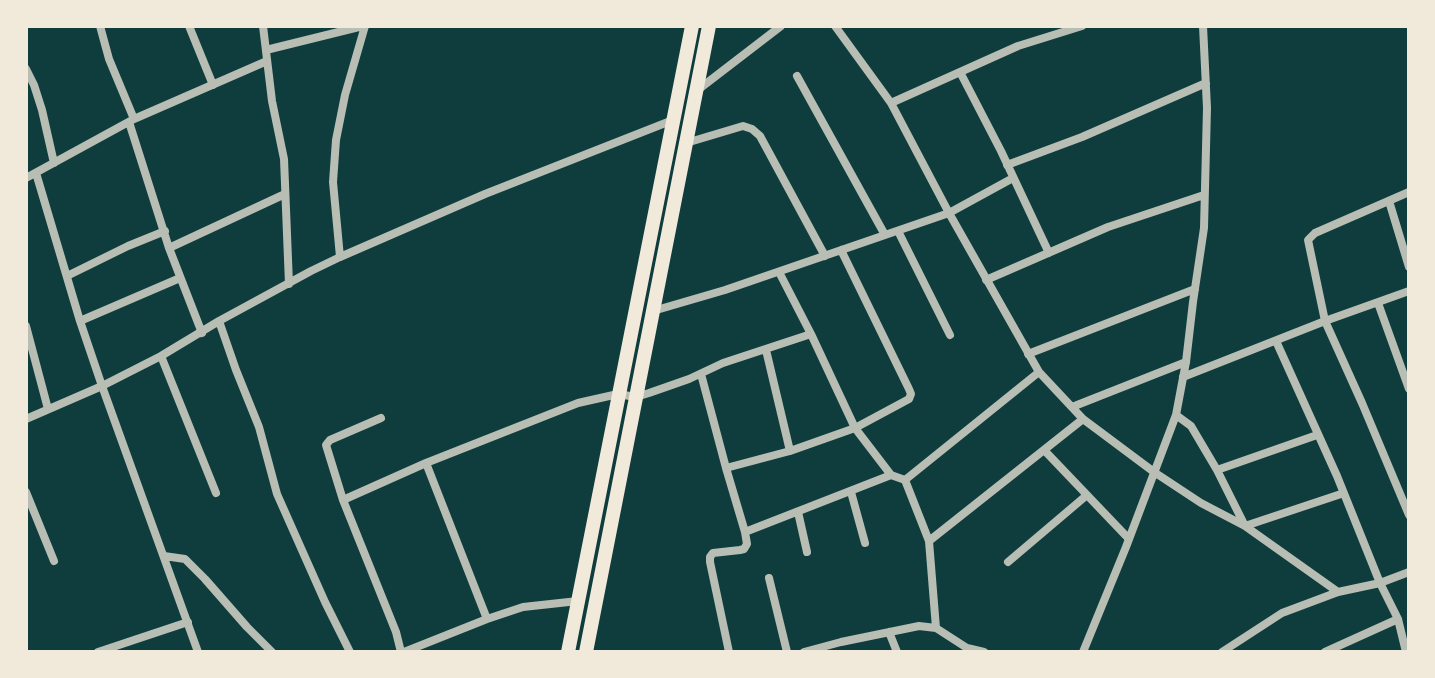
<!DOCTYPE html>
<html>
<head>
<meta charset="utf-8">
<style>
  body { margin:0 }
  #map { position:relative; width:1435px; height:678px; overflow:hidden; background:#0f3d3e; font-family:"Archivo Narrow",sans-serif }
  canvas { display:block }
  .frame { position:absolute; inset:0; border:28px solid #f1e9da; pointer-events:none }
</style>
</head>
<body>
<div id="map">
<canvas width="1435" height="678"></canvas>
<div class="frame"></div>
</div>
<script>
const ctx = document.querySelector('canvas').getContext('2d');
ctx.lineJoin = 'round';
function toPath(rows) {
  const path = new Path2D();
  for (const r of rows) {
    path.moveTo(r[0], r[1]);
    for (let i = 2; i < r.length; i += 2) path.lineTo(r[i], r[i + 1]);
  }
  return path;
}
function trace(path, color, width, dash) {
  ctx.strokeStyle = color;
  ctx.lineWidth = width;
  ctx.lineCap = dash ? 'butt' : 'round';
  ctx.setLineDash(dash || []);
  ctx.stroke(path);
}
trace(toPath([
  [100,26,109,59,134,119],
  [189,26,213,85],
  [263,26,272,101,284,159,289,284],
  [835,26,891,103,949,213,1039,372,1083,419,1154,472,1201,503,1245,526,1338,592],
  [266,50,363,26],
  [26,69,34,85,42,110,54,163],
  [960,72,1001,151,1049,253],
  [797,76,885,235],
  [699,89,781,26],
  [891,103,1018,46,1082,26],
  [129,122,169,248,202,333],
  [686,143,743,126,752,129,760,136,825,256],
  [1007,165,1082,137,1206,83],
  [36,173,80,321,102,386,198,652],
  [26,178,134,119,267,61],
  [1409,192,1315,233,1308,240,1325,321,1362,403,1409,515],
  [1389,201,1409,267],
  [898,231,950,335],
  [169,248,285,194],
  [340,257,333,182,336,140,345,95,365,26],
  [67,276,128,246,165,231],
  [986,280,1108,227,1204,195],
  [1378,303,1409,389],
  [653,311,725,290,949,213,1013,178],
  [80,321,180,278],
  [219,321,236,370,259,427,277,494,325,602,350,652],
  [26,326,48,409],
  [811,334,855,428,891,475,905,480,929,541,936,628],
  [1276,341,1337,476,1380,583,1398,619,1406,652],
  [766,350,790,451],
  [1028,354,1195,289],
  [161,356,216,493],
  [701,374,726,468,745,532,747,544,744,549,740,550,713,553,710,557,710,562,729,652],
  [1183,377,1325,321,1409,291],
  [1072,407,1186,362],
  [1176,415,1191,426,1217,470,1245,526,1344,493],
  [381,418,330,440,326,445,343,500,396,632,401,652],
  [26,419,102,386,161,356,219,321,311,271,340,257,485,194,673,120],
  [1044,450,1129,539],
  [426,463,487,619],
  [726,468,790,451,855,428,909,399,911,394,909,389,841,250],
  [1217,470,1317,435],
  [905,480,1039,372],
  [26,492,54,561],
  [851,492,865,543],
  [343,500,426,463,578,403,618,394,636,397,649,393,689,379,723,363,811,334,779,272],
  [798,512,807,552],
  [745,532,891,475],
  [929,541,1083,419],
  [164,556,185,559,205,579,247,627,272,652],
  [1008,562,1087,495],
  [769,578,787,652],
  [889,632,897,652],
  [98,652,188,622],
  [404,652,487,619,523,607,578,601],
  [804,652,841,642,919,626,936,628,967,648,984,652],
  [1083,652,1126,547,1176,415,1186,362,1193,302,1204,228,1207,108,1203,26],
  [1222,652,1282,613,1338,592,1380,583,1409,572],
  [1325,652,1398,619]
]), '#b8beb3', 8);
trace(toPath([
  [568,652,692,26],
  [586,652,709,26]
]), '#f1e9da', 14);
</script>
</body>
</html>
